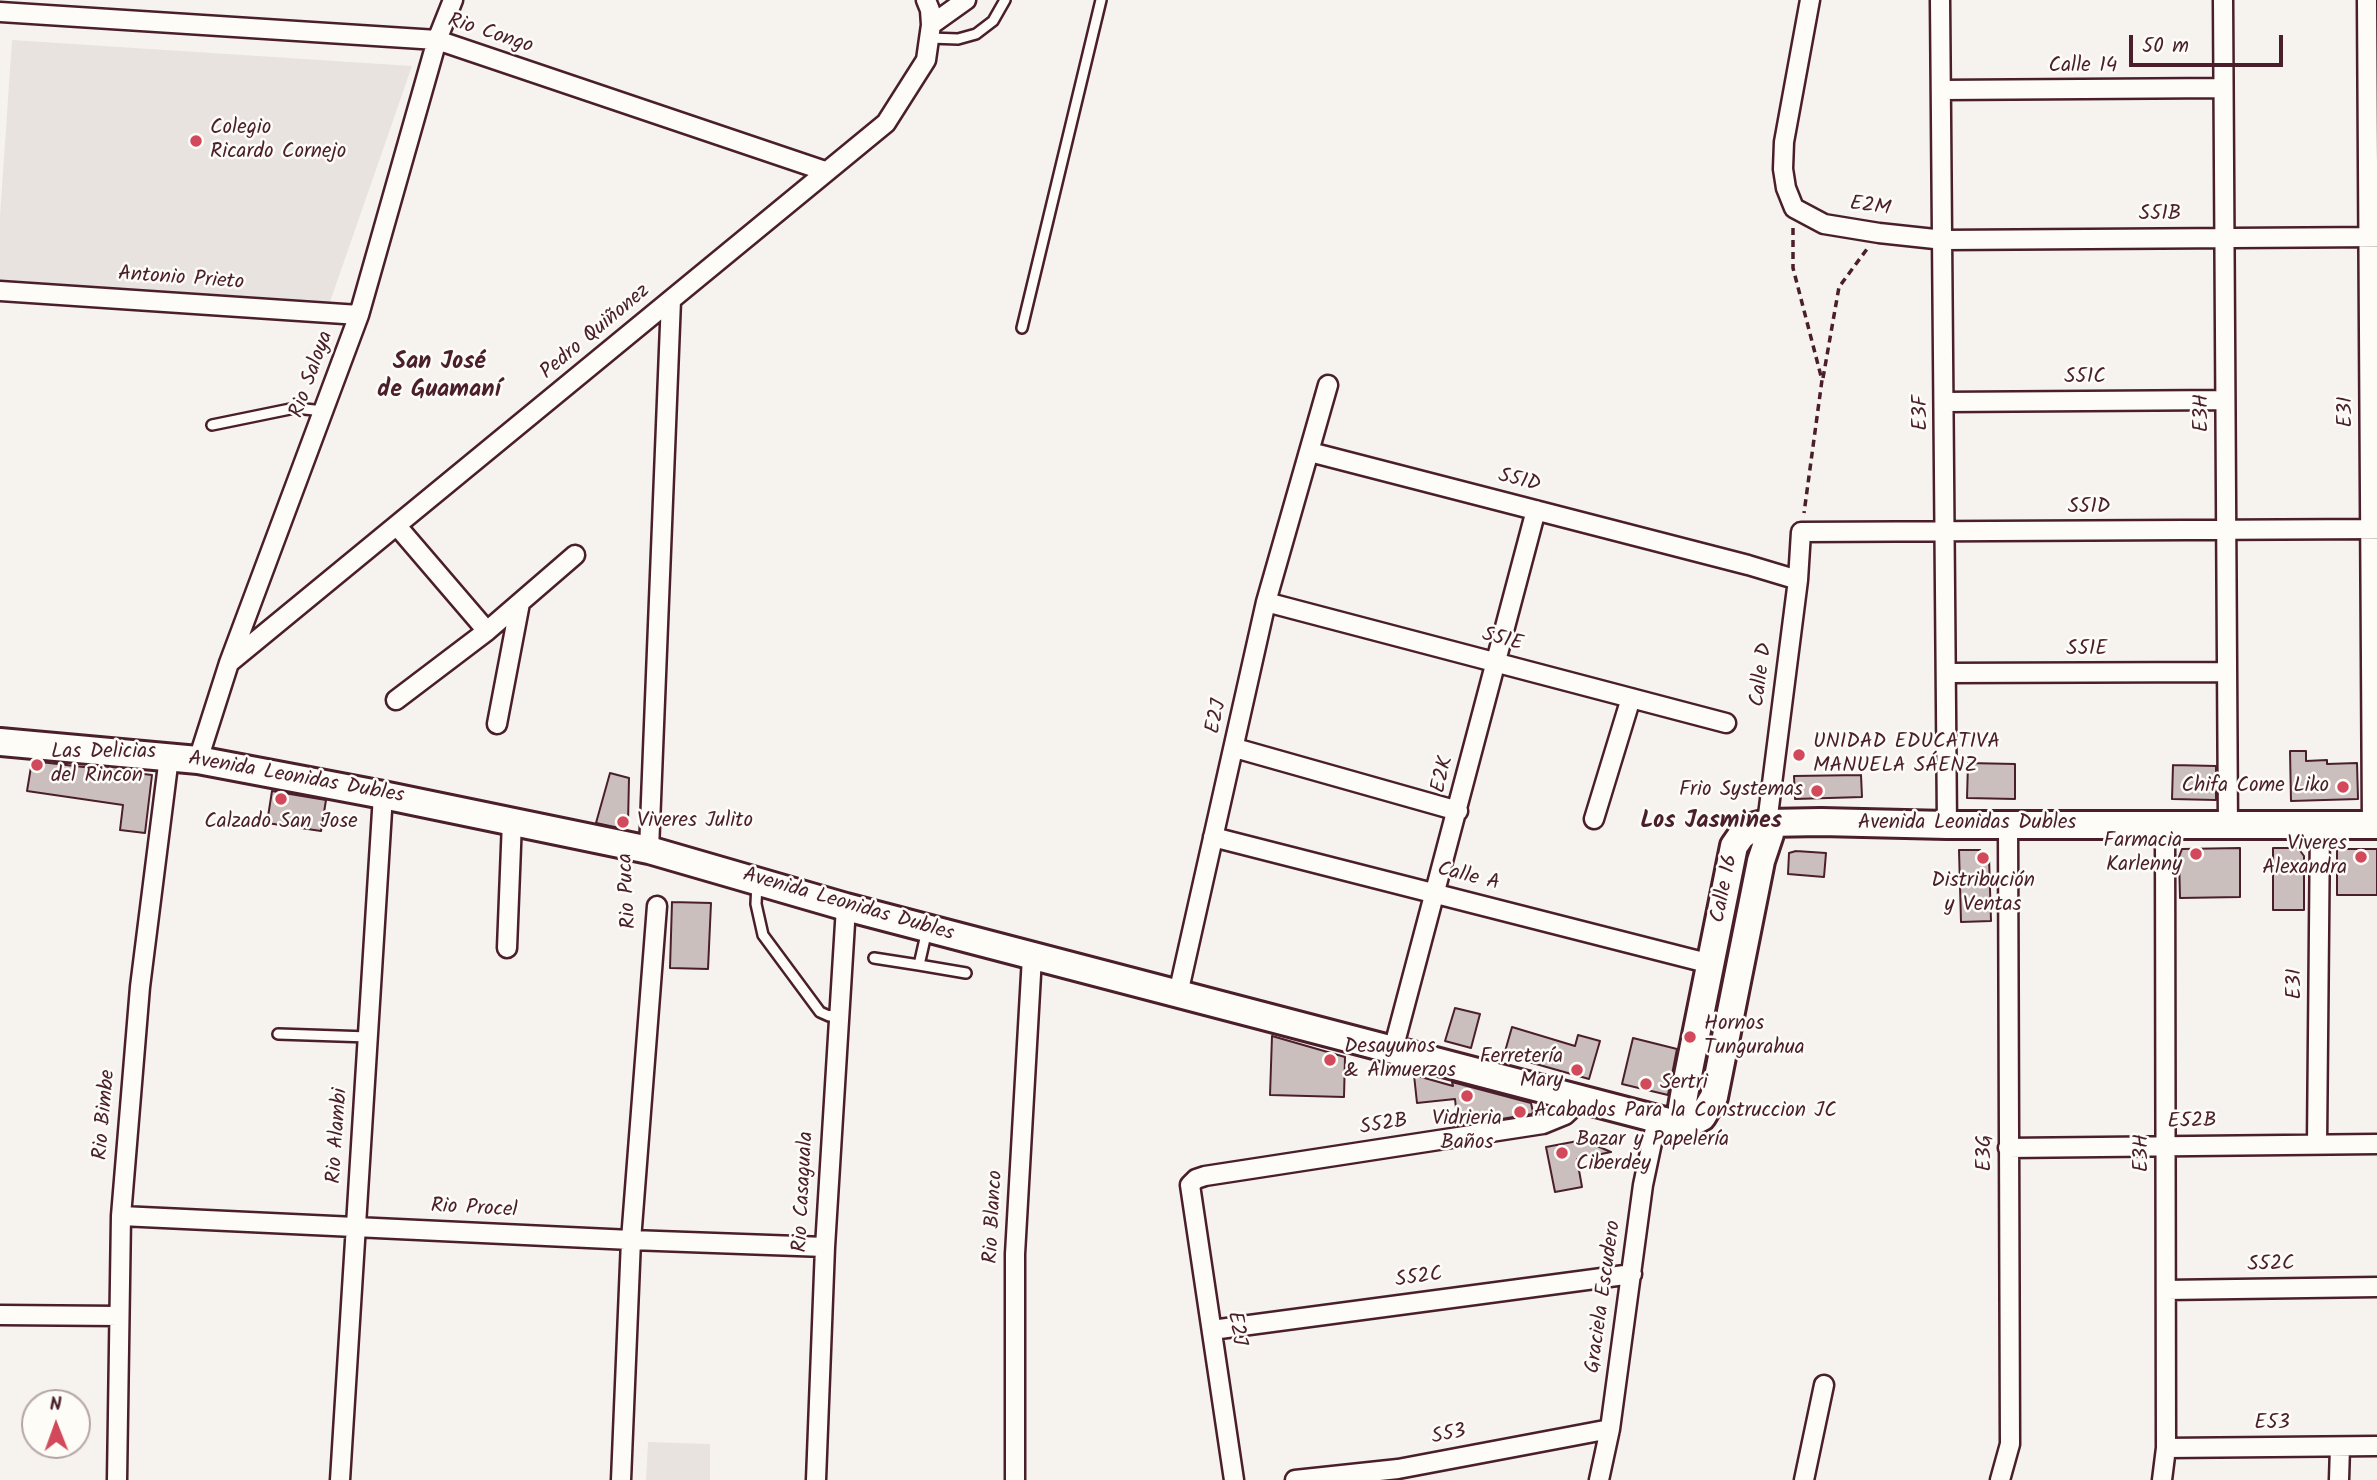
<!DOCTYPE html>
<html>
<head>
<meta charset="utf-8">
<style>
  body { margin:0 }
  #map { position:relative; width:2377px; height:1480px; overflow:hidden; background:#f6f3ef; font-family:Kalam,sans-serif }
  canvas { display:block }
  .north { position:absolute; left:21px; top:1389px; width:70px; height:70px; box-sizing:border-box; background:#fdfcf7; border:2px solid #b5a4a5; border-radius:50%; rotate:359deg; font-size:19px; font-weight:700; line-height:28px; text-align:center; color:#4a1f2b }
  .north::after { content:''; display:block; margin:auto; width:24px; height:32px; background:#d1495b; clip-path:polygon(50% 0,100% 100%,50% 72%,0 100%) }
  .scale { position:absolute; left:2129px; top:35px; width:154px; height:32px; box-sizing:border-box; border:4px solid #4a1f2b; border-top:0; padding-left:9px; font-size:21px; line-height:24px; white-space:nowrap; color:#4a1f2b; -webkit-text-stroke:5px #fdfcf7; paint-order:stroke }
</style>
</head>
<body>
<div id="map">
<canvas width="2377" height="1480"></canvas>
<div class="north">N</div>
<div class="scale">50 m</div>
</div>
<script>
const ctx = document.querySelector('canvas').getContext('2d');
ctx.lineJoin = 'round';
function paint(path, color) {
  ctx.fillStyle = color;
  ctx.fill(path, 'evenodd');
}
function toPath(rows) {
  const path = new Path2D();
  for (const r of rows) {
    path.moveTo(r[0], r[1]);
    for (let i = 2; i < r.length; i += 2) path.lineTo(r[i], r[i + 1]);
  }
  return path;
}
function trace(path, color, width, dash) {
  ctx.strokeStyle = color;
  ctx.lineWidth = width;
  ctx.lineCap = dash ? 'butt' : 'round';
  ctx.setLineDash(dash || []);
  ctx.stroke(path);
}
function write(font, color, halo, rows, align = 'center') {
  ctx.font = font + ' Kalam,sans-serif';
  ctx.lineWidth = 5;
  ctx.setLineDash([]);
  ctx.textBaseline = 'middle';
  ctx.strokeStyle = halo;
  ctx.fillStyle = color;
  for (const [text, x, y, turn = 0] of rows) {
    ctx.save();
    ctx.translate(x, y);
    ctx.rotate((+turn || 0) * Math.PI / 180);
    ctx.textAlign = isNaN(turn) ? turn : align;
    if (halo) ctx.strokeText(text, 0, 0);
    ctx.fillText(text, 0, 0);
    ctx.restore();
  }
}
paint(toPath([
  [12,40,412,66,330,302,0,280,0,216],
  [648,1442,710,1444,710,1480,646,1480]
]), '#e9e3e0');
const building = toPath([
  [2290,751,2306,751,2306,761,2327,760,2327,764,2357,763,2358,799,2291,801,2290,751],
  [32,761,152,775,145,833,120,830,123,805,27,791,32,761],
  [1968,763,2015,764,2015,799,1967,798,1968,763],
  [2173,765,2216,766,2216,800,2172,799,2173,765],
  [610,773,629,778,628,824,624,829,596,823,610,773],
  [1861,775,1862,797,1795,799,1794,776,1861,775],
  [272,791,326,800,321,831,267,823,272,791],
  [2240,848,2240,897,2180,898,2179,857,2182,849,2240,848],
  [2273,848,2298,848,2304,856,2304,910,2273,910,2273,848],
  [2337,849,2377,849,2377,895,2337,895,2337,849],
  [1959,850,1980,850,1989,857,1991,921,1961,922,1959,850],
  [1796,851,1826,853,1824,877,1788,874,1789,853,1796,851],
  [672,902,711,903,708,969,670,968,672,902],
  [1455,1008,1480,1014,1471,1048,1445,1041,1455,1008],
  [1512,1027,1575,1046,1578,1035,1600,1041,1589,1079,1504,1055,1512,1027],
  [1272,1036,1345,1057,1344,1097,1270,1095,1272,1036],
  [1633,1038,1677,1049,1668,1095,1622,1084,1633,1038],
  [1414,1075,1453,1086,1452,1082,1531,1103,1533,1112,1532,1114,1458,1126,1455,1099,1417,1103,1414,1075],
  [1583,1140,1611,1152,1577,1159,1582,1187,1555,1192,1546,1147,1583,1140]
]);
paint(building, '#cbbfbe');
trace(building, '#4a1f2b', 2);
const lane = toPath([
  [930,38,958,39,976,34,993,21,1005,0],
  [1022,328,1101,0],
  [212,425,295,408,324,411],
  [757,883,756,904,763,935,820,1012,829,1016,838,1014],
  [874,958,919,965,927,930],
  [919,965,966,973],
  [278,1034,369,1037]
]);
const street = toPath([
  [1810,0,1784,142,1783,169,1786,188,1794,208,1824,224,1879,233,1944,240,2377,237],
  [1940,0,1947,825],
  [2223,0,2228,825],
  [2367,0,2372,824],
  [0,12,437,40,825,171],
  [931,25,966,0],
  [1942,90,2223,88],
  [0,291,359,315],
  [1945,402,2225,400],
  [1310,452,1748,565,1798,580],
  [397,526,487,631,575,555],
  [1266,602,1726,723],
  [229,663,886,123,926,60,931,25,930,10,926,0],
  [1947,673,2227,672],
  [396,700,487,631],
  [497,724,520,603],
  [1235,748,1458,811],
  [198,760,229,663,359,315,437,40,453,0],
  [1594,819,1631,698],
  [1767,823,1798,580,1801,532,2377,529],
  [1213,837,1711,964],
  [649,850,671,300],
  [507,948,512,821],
  [1178,994,1266,602,1328,385],
  [1393,1050,1536,510],
  [2317,1144,2320,824],
  [2008,1148,2377,1144],
  [121,1216,631,1240,825,1247],
  [2166,1290,2377,1287],
  [0,1315,119,1316],
  [1212,1330,1632,1274],
  [2166,1448,2377,1446],
  [117,1480,121,1216,140,987,169,757],
  [340,1480,383,795],
  [621,1480,631,1240,657,906],
  [816,1480,825,1247,846,907],
  [1015,1480,1015,1254,1032,957],
  [1234,1480,1190,1185,1196,1179,1205,1176,1543,1124,1565,1115,1581,1100],
  [1295,1480,1398,1469,1610,1429],
  [1599,1480,1610,1429,1643,1185,1657,1119],
  [1804,1480,1824,1385],
  [2000,1480,2010,1444,2008,825],
  [2162,1480,2166,1448,2165,825],
  [2339,1480,2340,1447]
]);
const secondary = toPath([
  [0,742,198,760,383,795,649,850,846,907,1684,1126],
  [1684,1126,1682,1107,1685,1090,1734,846,1741,836,1755,826,1767,823,1821,822,1947,825,2377,825],
  [1684,1126,1702,1117,1714,1097,1761,861,1770,834,1767,823]
]);
trace(lane, '#4a1f2b', 14);
trace(street, '#4a1f2b', 23);
trace(secondary, '#4a1f2b', 32);
trace(toPath([
  [1793,228,1793,268,1822,380,1804,513],
  [1823,378,1839,287,1867,249]
]), '#4a1f2b', 3.5, [7, 5]);
trace(lane, '#fdfcf7', 9);
trace(street, '#fdfcf7', 18);
trace(secondary, '#fdfcf7', 26);
for (const [x, y, r, color] of [
  [196,141,7,"#d1495b"],
  [1799,755,7,"#d1495b"],
  [37,765,7,"#d1495b"],
  [2343,787,7,"#d1495b"],
  [1817,791,7,"#d1495b"],
  [281,799,7,"#d1495b"],
  [623,822,7,"#d1495b"],
  [2196,854,7,"#d1495b"],
  [2361,857,7,"#d1495b"],
  [1983,858,7,"#d1495b"],
  [1690,1037,7,"#d1495b"],
  [1330,1060,7,"#d1495b"],
  [1577,1070,7,"#d1495b"],
  [1646,1084,7,"#d1495b"],
  [1467,1096,7,"#d1495b"],
  [1520,1112,7,"#d1495b"],
  [1562,1153,7,"#d1495b"]
]) {
  const dot = new Path2D();
  dot.arc(x, y, r, 0, 2 * Math.PI);
  ctx.fillStyle = color;
  ctx.fill(dot);
  trace(dot, '#fdfcf7', 2.5);
}
write('21px', '#4a1f2b', '#fdfcf7', [
  ["Rio Congo",490,35,18],
  ["Calle 14",2083,67],
  ["E2M",1870,208,8],
  ["S51B",2160,215],
  ["Antonio Prieto",181,280,4],
  ["Pedro Quiñonez",596,333,-40],
  ["Rio Saloya",313,375,-70],
  ["S51C",2085,378],
  ["E3I",2347,412,-90],
  ["E3F",1922,413,-90],
  ["E3H",2203,413,-90],
  ["S51D",1519,482,14],
  ["S51D",2089,508],
  ["S51E",1502,641,15],
  ["S51E",2087,650],
  ["Calle D",1763,675,-83],
  ["E2J",1218,717,-78],
  ["E2K",1444,775,-76],
  ["Avenida Leonidas Dubles",296,779,10],
  ["Avenida Leonidas Dubles",1967,824],
  ["Calle A",1468,878,14],
  ["Calle 16",1726,889,-79],
  ["Rio Puca",629,891,-93],
  ["Avenida Leonidas Dubles",848,906,16],
  ["E3I",2296,984,-90],
  ["Rio Bimbe",106,1115,-85],
  ["E52B",2192,1123,-1],
  ["S52B",1384,1126,-9],
  ["Rio Alambi",339,1136,-86],
  ["E3G",1986,1153,-90],
  ["E3H",2143,1153,-90],
  ["Rio Casaguala",805,1192,-87],
  ["Rio Procel",474,1210,3],
  ["Rio Blanco",995,1217,-87],
  ["S52C",2271,1266,-1],
  ["S52C",1419,1279,-8],
  ["Graciela Escudero",1605,1297,-82],
  ["E2J",1235,1329,81],
  ["E53",2272,1424],
  ["S53",1449,1436,-11]
]);
write('21px', '#4a1f2b', '#fdfcf7', [
  ["Colegio",210,129],
  ["Ricardo Cornejo",210,153],
  ["UNIDAD EDUCATIVA",1813,743],
  ["MANUELA SÁENZ",1813,767],
  ["Las Delicias",51,753],
  ["del Rincon",51,777],
  ["Chifa Come Liko",2329,787,"right"],
  ["Frio Systemas",1803,791,"right"],
  ["Viveres Julito",637,822],
  ["Calzado San Jose",281,823,"center"],
  ["Farmacia",2182,842,"right"],
  ["Karlenny",2182,866,"right"],
  ["Viveres",2347,845,"right"],
  ["Alexandra",2347,869,"right"],
  ["Distribución",1983,882,"center"],
  ["y Ventas",1983,906,"center"],
  ["Hornos",1704,1025],
  ["Tungurahua",1704,1049],
  ["Desayunos",1344,1048],
  ["& Almuerzos",1344,1072],
  ["Ferretería",1563,1058,"right"],
  ["Mary",1563,1082,"right"],
  ["Sertri",1660,1084],
  ["Acabados Para la Construccion JC",1534,1112],
  ["Vidrieria",1467,1120,"center"],
  ["Baños",1467,1144,"center"],
  ["Bazar y Papelería",1576,1141],
  ["Ciberdey",1576,1165]
], 'left');
write('bold 24px', '#4a1f2b', '#fdfcf7', [
  ["San José",439,364],
  ["de Guamaní",439,392],
  ["Los Jasmines",1711,823]
]);
</script>
</body>
</html>
